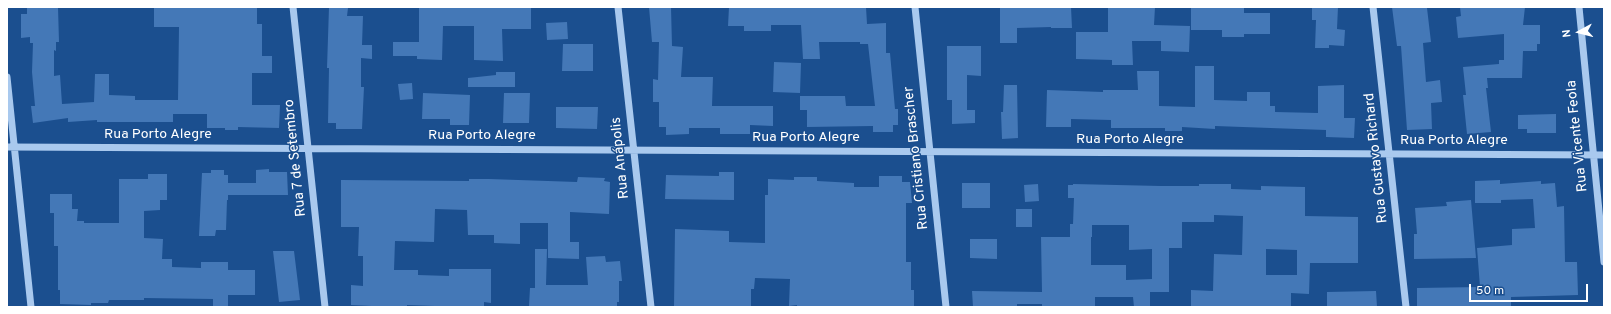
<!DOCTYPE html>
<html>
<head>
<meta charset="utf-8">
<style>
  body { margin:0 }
  #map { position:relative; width:1611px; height:314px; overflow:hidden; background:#1b4f8f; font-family:Overpass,sans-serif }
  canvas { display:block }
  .frame { position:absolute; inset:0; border:8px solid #fff; pointer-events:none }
  .north { position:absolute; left:1559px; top:12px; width:40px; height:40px; -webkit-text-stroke:3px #1b4f8f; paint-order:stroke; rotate:263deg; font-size:11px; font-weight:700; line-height:16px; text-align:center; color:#fff }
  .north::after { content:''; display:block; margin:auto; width:14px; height:18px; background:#fff; clip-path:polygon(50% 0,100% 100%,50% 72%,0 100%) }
  .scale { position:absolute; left:1469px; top:284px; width:119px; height:18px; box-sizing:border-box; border:2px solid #fff; border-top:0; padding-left:5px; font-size:12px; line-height:14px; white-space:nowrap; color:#fff; -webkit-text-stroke:3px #1b4f8f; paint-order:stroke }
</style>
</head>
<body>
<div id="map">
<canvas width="1611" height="314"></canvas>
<div class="frame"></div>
<div class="north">N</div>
<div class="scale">50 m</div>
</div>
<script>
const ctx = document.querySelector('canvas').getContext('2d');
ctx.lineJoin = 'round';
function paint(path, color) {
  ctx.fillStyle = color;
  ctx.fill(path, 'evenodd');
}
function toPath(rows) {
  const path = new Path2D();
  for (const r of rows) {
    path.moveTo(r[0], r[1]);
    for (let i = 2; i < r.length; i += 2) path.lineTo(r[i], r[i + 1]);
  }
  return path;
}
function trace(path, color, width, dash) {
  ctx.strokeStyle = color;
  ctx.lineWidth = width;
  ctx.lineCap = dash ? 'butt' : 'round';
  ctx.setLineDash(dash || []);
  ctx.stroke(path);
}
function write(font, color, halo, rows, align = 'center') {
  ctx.font = font + ' Overpass,sans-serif';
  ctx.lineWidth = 3;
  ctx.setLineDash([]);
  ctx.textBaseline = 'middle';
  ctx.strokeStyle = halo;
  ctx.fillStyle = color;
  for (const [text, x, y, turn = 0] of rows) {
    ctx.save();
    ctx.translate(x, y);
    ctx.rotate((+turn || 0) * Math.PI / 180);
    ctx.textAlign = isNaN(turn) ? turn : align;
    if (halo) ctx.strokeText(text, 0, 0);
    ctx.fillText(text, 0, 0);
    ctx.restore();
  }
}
paint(toPath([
  [27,7,58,7,59,42,56,42,56,51,54,50,54,76,60,75,62,104,94,102,95,74,109,74,109,95,135,96,135,100,178,100,179,27,154,27,154,7,257,7,257,24,262,24,262,56,272,56,272,73,252,73,252,105,280,105,279,128,238,127,238,130,225,130,225,128,207,128,207,114,173,114,173,122,97,122,97,120,68,122,68,118,33,123,31,106,35,106,32,72,33,43,30,43,30,37,21,38,21,14,27,14],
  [329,7,348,8,347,16,363,16,362,45,372,45,372,59,361,58,361,87,364,87,362,129,336,129,336,123,328,123,329,68,327,68],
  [419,7,531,7,531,29,502,29,503,61,474,60,474,26,443,26,442,60,417,59,417,56,393,56,393,42,419,42],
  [649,7,671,7,672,46,683,47,681,77,713,77,712,106,773,106,773,126,750,125,750,134,720,134,720,128,689,128,689,134,666,135,666,127,659,127,659,102,653,102,653,79,658,80,659,42,652,42],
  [729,7,866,7,867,24,886,23,886,53,890,53,895,109,898,109,898,125,893,125,893,132,873,132,873,126,807,127,807,110,800,110,800,96,845,96,846,106,875,106,868,44,860,44,860,42,819,42,820,59,803,59,801,25,771,25,771,31,744,31,744,26,728,26],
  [1000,7,1071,7,1072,28,1051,28,1051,27,1017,28,1017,43,1000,43],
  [1108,7,1155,7,1154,25,1190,26,1189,52,1161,51,1161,41,1132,41,1133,65,1112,65,1112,60,1076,59,1076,32,1108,32],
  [1191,7,1244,7,1244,13,1270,13,1270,34,1244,34,1244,37,1222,37,1222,30,1191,30],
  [1312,7,1338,7,1337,29,1345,30,1344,46,1329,45,1329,48,1315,48,1316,20,1312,20],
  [1392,7,1427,8,1431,42,1423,43,1426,82,1440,80,1442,102,1431,103,1432,129,1407,130,1401,46,1397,46],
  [1460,7,1525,7,1523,25,1540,25,1540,44,1537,44,1537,51,1523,51,1522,78,1487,78,1488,88,1486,88,1491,132,1467,134,1463,95,1466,95,1463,67,1499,64,1499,60,1504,60,1504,34,1458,38,1456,17,1461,16],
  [567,22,568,39,547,40,546,23],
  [563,44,593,44,593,71,562,71],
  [947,46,981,46,981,76,967,75,967,110,975,110,975,123,952,124,952,100,947,100],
  [774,62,801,63,800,93,773,92],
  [1195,66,1214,66,1214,100,1247,101,1247,92,1270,92,1270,106,1275,106,1275,112,1318,113,1318,86,1344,85,1344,118,1355,118,1354,138,1326,137,1326,130,1215,126,1215,129,1182,127,1182,131,1165,131,1165,128,1111,128,1111,120,1071,119,1071,127,1046,127,1047,90,1103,92,1103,90,1138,90,1137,71,1159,71,1159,106,1195,107],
  [496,72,515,72,515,87,468,87,468,78,496,75],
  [412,83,413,99,400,100,398,84],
  [1004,85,1017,85,1018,138,1002,139,1001,112,1003,112],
  [423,93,470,95,469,125,450,125,450,119,422,119],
  [504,93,530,93,529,123,503,123],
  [556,107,598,107,597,129,556,128],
  [1556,114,1556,133,1527,133,1527,129,1518,129,1518,115],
  [269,169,269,172,287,172,288,195,228,195,228,200,227,200,226,230,216,230,215,236,199,236,202,173,211,173,211,170,224,170,224,175,228,175,228,183,256,183,256,170],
  [719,172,734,172,734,200,665,199,666,175,719,176],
  [148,174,167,174,167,200,160,200,160,210,144,211,144,238,163,239,162,259,172,259,172,267,201,268,201,262,228,262,228,270,255,270,255,295,228,295,228,307,213,307,213,299,144,298,144,300,109,300,108,303,91,303,91,305,60,304,60,290,58,290,58,246,54,246,54,213,50,213,50,194,72,194,72,209,78,209,77,221,84,221,84,223,119,223,119,179,148,179],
  [879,176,902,176,902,182,910,182,912,203,906,203,906,262,911,262,911,290,914,290,914,307,797,307,797,305,789,306,790,279,755,278,754,289,751,289,751,306,674,307,675,229,729,231,729,242,765,243,765,195,768,195,768,179,794,180,794,177,817,177,817,181,854,183,854,187,879,187],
  [578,177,605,178,604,181,610,182,609,214,570,212,570,242,579,242,579,259,548,258,548,223,520,223,520,244,494,243,494,235,468,235,467,210,435,209,434,242,395,241,394,270,418,270,418,275,449,276,449,269,491,269,491,303,484,302,484,306,462,306,462,307,407,305,407,307,392,307,351,305,351,285,363,286,363,256,358,256,359,227,341,227,341,180,469,181,469,179,489,179,577,182],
  [1500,180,1500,184,1541,181,1541,184,1555,183,1557,207,1564,206,1565,262,1577,262,1578,295,1511,297,1511,307,1417,307,1417,288,1480,287,1477,248,1512,245,1512,229,1535,228,1533,199,1501,200,1501,203,1475,203,1475,181],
  [962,183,990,183,990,208,962,208],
  [1038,184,1039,201,1025,202,1024,185],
  [1073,184,1161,186,1199,186,1199,184,1231,184,1231,189,1261,190,1261,186,1305,187,1305,216,1358,217,1358,263,1310,263,1309,294,1291,293,1291,307,1191,307,1191,290,1213,291,1214,254,1242,255,1243,216,1214,215,1214,222,1182,222,1182,248,1169,248,1169,292,1150,292,1150,307,1134,307,1133,297,1095,297,1095,307,1042,307,1042,304,1017,304,1017,307,973,307,972,291,1042,292,1041,237,1070,237,1070,224,1073,224,1074,198,1068,198,1068,185,1073,185],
  [1092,225,1129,225,1129,250,1152,249,1152,279,1126,280,1126,265,1091,265,1091,237,1092,237],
  [1266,249,1297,250,1297,275,1266,275],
  [1471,200,1476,258,1414,259,1414,234,1417,234,1415,208,1447,206,1446,202],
  [1016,209,1032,209,1032,227,1016,227],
  [970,239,997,239,997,259,970,258],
  [535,249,547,249,546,285,588,285,586,257,605,256,606,262,620,261,622,281,619,281,619,302,617,302,617,307,529,306,530,288,535,288],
  [273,251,294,251,300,300,279,302],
  [1376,291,1377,307,1327,307,1327,292]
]), '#4478b7');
trace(toPath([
  [293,7,325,307],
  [618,7,651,307],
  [915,7,946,307],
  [1373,7,1406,307],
  [1579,7,1604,262],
  [7,77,31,307],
  [7,147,1604,155]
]), '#a9c9ee', 7);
write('14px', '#fff', '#1b4f8f', [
  ["Rua Porto Alegre",158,135],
  ["Rua Porto Alegre",482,136],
  ["Rua Vicente Feola",1578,136,-96],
  ["Rua Porto Alegre",806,138],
  ["Rua Porto Alegre",1130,140],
  ["Rua Porto Alegre",1454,141],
  ["Rua 7 de Setembro",296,158,-96],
  ["Rua Anápolis",621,158,-96],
  ["Rua Cristiano Brascher",917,158,-96],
  ["Rua Gustavo Richard",1377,158,-96]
]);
</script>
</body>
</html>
